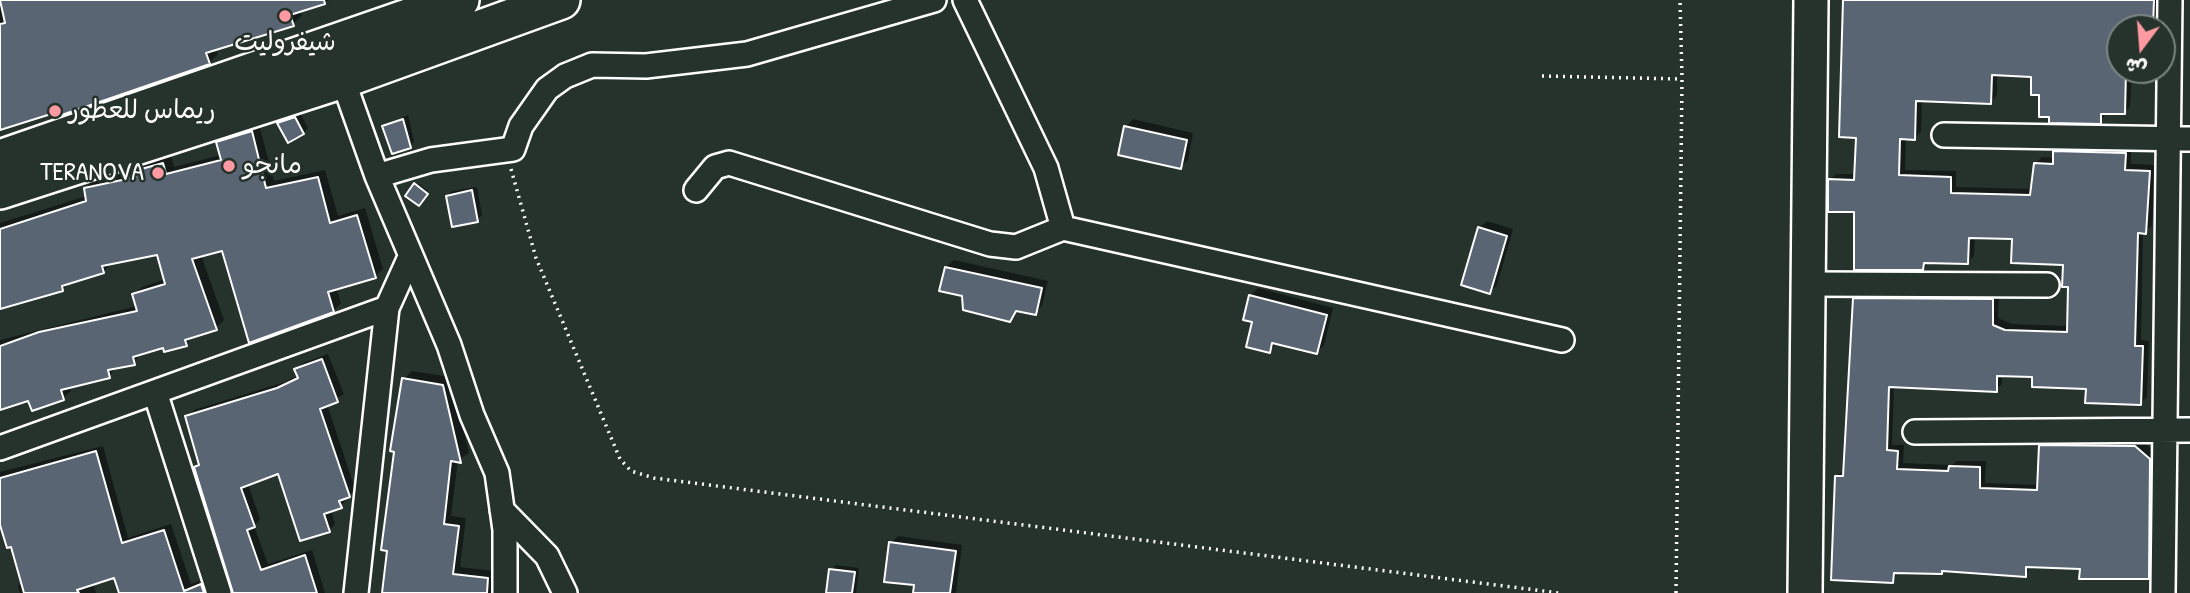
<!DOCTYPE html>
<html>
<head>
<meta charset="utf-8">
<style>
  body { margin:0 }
  #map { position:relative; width:2190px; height:593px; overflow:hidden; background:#26332d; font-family:"Patrick Hand","Playpen Sans Arabic",sans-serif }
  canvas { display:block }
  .north { position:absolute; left:2106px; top:14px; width:70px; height:70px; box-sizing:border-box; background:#26332d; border:2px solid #7d8581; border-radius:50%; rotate:196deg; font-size:19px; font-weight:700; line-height:28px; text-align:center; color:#fff }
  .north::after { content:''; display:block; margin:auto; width:24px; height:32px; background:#ff9aa2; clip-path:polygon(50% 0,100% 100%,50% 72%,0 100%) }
</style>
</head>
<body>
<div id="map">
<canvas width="2190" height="593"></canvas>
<div class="north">ش</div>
</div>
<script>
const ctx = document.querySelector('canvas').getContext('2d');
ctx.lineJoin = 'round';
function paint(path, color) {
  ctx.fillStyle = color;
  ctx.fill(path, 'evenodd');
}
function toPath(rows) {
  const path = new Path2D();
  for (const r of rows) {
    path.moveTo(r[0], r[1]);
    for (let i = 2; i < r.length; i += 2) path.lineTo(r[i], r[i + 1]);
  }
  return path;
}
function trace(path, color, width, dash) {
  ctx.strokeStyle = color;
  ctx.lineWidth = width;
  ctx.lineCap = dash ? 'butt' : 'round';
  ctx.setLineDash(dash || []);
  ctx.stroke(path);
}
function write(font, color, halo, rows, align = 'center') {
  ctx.font = font + ' "Patrick Hand","Playpen Sans Arabic",sans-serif';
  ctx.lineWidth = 5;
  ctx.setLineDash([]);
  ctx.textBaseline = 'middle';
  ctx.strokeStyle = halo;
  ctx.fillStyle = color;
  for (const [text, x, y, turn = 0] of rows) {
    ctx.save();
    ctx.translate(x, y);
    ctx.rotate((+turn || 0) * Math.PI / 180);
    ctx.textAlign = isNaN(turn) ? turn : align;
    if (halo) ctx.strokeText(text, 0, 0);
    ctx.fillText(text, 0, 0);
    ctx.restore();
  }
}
paint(toPath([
  [0,0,330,0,300,10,302,15,293,24,216,48,218,54,209,63,0,128],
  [1845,0,2160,0,2159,28,2120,28,2120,70,2132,70,2130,106,2124,113,2107,112,2100,122,2041,94,2033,75,1997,74,1997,95,1990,102,1922,100,1921,132,1914,138,1906,138,1905,170,1956,171,1956,187,2033,189,2035,164,2042,157,2054,158,2055,151,2061,145,2131,147,2131,164,2156,165,2152,226,2143,232,2141,340,2149,341,2147,397,2140,403,2034,376,2002,375,2002,384,1996,390,1894,386,1892,445,1904,445,1903,463,1952,465,1957,461,1986,461,1985,483,2039,485,2041,446,2047,440,2142,441,2155,452,2155,571,2148,577,2082,568,2032,565,2025,575,1945,569,1941,573,1899,571,1893,581,1836,476,1845,470,1855,299,1862,293,1999,293,1998,318,2012,324,2069,326,2070,286,2065,263,2014,238,1975,237,1974,256,1968,262,1929,262,1923,269,1855,211,1830,180,1836,174,1856,174,1857,136],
  [300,113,308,128,303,133,279,123],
  [408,115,414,141,410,146,384,126],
  [1133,119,1193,133,1188,160,1180,167,1126,127],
  [259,125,274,181,325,170,338,216,365,208,383,269,375,276,336,287,341,303,333,311,223,249,201,255,224,320,216,328,194,335,186,344,164,346,141,353,134,363,116,367,109,377,70,386,71,391,63,398,30,399,0,408,0,340,137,306,134,295,142,287,166,279,158,253,111,264,103,272,70,282,63,290,0,307,0,223,87,196,86,188,93,180,135,172,144,163,171,156,174,167,221,155,218,143,226,135],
  [417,183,428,191,418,204,407,195],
  [477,187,482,215,477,220,447,196,452,191],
  [1487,221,1513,229,1497,285,1490,292,1479,228],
  [954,260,1048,281,1042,306,1035,313,1019,310,1010,320,963,295,946,267],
  [1258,288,1333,308,1324,345,1316,353,1277,342,1269,352,1254,321,1245,318,1251,295],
  [328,354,344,394,327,404,355,489,341,506,331,510,335,524,329,530,279,472,248,484,260,519,254,526,268,564,312,550,325,593,236,593,196,468,200,463,187,417,194,410,285,382,299,375,296,370,303,363],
  [412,371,450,377,469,453,458,460,451,516,466,518,460,567,495,571,493,593,383,593,404,379],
  [103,446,128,538,171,524,191,584,199,581,203,593,121,593,115,575,93,583,96,593,20,593,18,586,22,582,12,544,0,519,0,472],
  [898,536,962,545,956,593,915,593,916,584,891,543],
  [836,565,859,568,856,593,828,593,831,570]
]), '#0007');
const building = toPath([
  [0,0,324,0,325,4,290,15,294,26,206,53,210,64,53,118,51,114,0,130,0,24,5,23,0,0],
  [1843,0,2154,0,2153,28,2120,28,2120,70,2126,70,2125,114,2101,114,2101,124,2049,123,2049,117,2039,117,2039,95,2031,95,2031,77,1992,75,1991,104,1916,101,1915,140,1900,139,1899,175,1951,177,1951,193,2030,195,2034,163,2053,164,2053,151,2126,153,2125,170,2150,171,2146,234,2138,233,2135,346,2143,346,2141,405,2085,403,2086,389,2032,387,2032,377,1997,376,1997,392,1889,387,1887,450,1898,451,1897,469,1948,471,1949,466,1980,467,1980,488,2037,490,2039,445,2135,446,2150,459,2149,579,2079,579,2080,569,2026,567,2026,577,1942,571,1942,574,1894,573,1893,583,1831,580,1835,476,1843,476,1853,298,1993,299,1993,325,2005,330,2067,332,2068,287,2062,287,2063,265,2011,263,2012,239,1969,238,1968,264,1924,263,1923,270,1854,270,1854,212,1828,212,1828,179,1854,180,1856,138,1839,137,1843,0],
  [295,117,304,134,288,143,277,123,295,117],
  [403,119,411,148,392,154,382,126,403,119],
  [1124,126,1187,140,1181,169,1118,155,1124,126],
  [252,131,266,188,318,177,330,223,357,215,376,278,328,292,334,312,249,343,222,251,192,259,217,330,185,340,187,346,164,352,163,348,133,357,135,365,108,370,110,378,61,390,64,400,32,411,28,401,0,410,0,346,39,332,137,311,132,294,165,284,157,255,102,266,104,273,62,286,63,291,0,309,0,229,86,201,84,188,136,177,134,171,163,163,166,174,221,160,216,142,252,131],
  [414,183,428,194,419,206,405,196,414,183],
  [472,190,478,222,452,227,446,196,472,190],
  [1478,227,1507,236,1490,294,1461,285,1478,227],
  [945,267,1042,288,1036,315,1016,311,1010,322,963,310,962,296,939,291,945,267],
  [1249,295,1327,315,1317,354,1272,343,1270,353,1246,347,1252,322,1243,320,1249,295],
  [322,359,338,402,320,409,350,497,339,501,342,508,324,514,330,532,300,541,278,474,241,488,255,527,247,530,261,570,305,555,317,593,233,593,194,467,199,465,185,416,277,388,298,378,294,369,322,359],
  [402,378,443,385,461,463,451,461,444,524,459,526,453,574,488,578,487,593,382,593,387,551,381,550,394,452,390,451,402,378],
  [96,451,122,543,164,530,184,591,201,584,204,593,119,593,114,578,77,590,79,593,24,593,11,547,7,548,0,525,0,478,96,451],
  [889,542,956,551,950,593,913,593,914,585,884,582,889,542],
  [829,569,855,572,852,593,826,593,829,569]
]);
paint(building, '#5a6573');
trace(building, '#fff', 2);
const street = toPath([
  [339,69,377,176,449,345,472,415,497,473,505,530,505,593],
  [1944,135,2190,139],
  [377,176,431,160,513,149,521,126,547,89,565,76,592,65,646,66,747,54,934,0],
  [696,190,715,167,729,163,990,244,1016,247,1063,228,1046,168,965,0],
  [1063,228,1562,340],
  [1808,284,2047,285],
  [155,392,219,593],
  [1915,432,2190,430],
  [0,448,387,308,410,257],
  [502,510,547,556,565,593],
  [356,593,387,308],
  [2163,593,2170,0]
]);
const secondary = toPath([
  [1805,593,1811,0]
]);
const primary = toPath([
  [0,159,460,0],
  [0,190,343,79,561,0]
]);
trace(street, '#fff', 28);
trace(secondary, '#fff', 38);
trace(primary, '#fff', 42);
trace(toPath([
  [1542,76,1682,79],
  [511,169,536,258,620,459,631,471,654,478,1559,593],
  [1676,593,1682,79,1680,0]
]), '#fff', 3.5, [2, 5]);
trace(street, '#26332d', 23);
trace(secondary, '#26332d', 33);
trace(primary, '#26332d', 37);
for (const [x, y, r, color] of [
  [285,16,7,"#ff9aa2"],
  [55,111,7,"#ff9aa2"],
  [229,166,7,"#ff9aa2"],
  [158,173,7,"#ff9aa2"]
]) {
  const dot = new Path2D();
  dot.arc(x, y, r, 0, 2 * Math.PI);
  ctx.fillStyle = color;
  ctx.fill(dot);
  trace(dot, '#26332d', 2.5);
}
write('26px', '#fff', '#26332d', [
  ["شيفروليت",285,43,"center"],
  ["ريماس للعطور",69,111],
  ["مانجو",243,166],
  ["TERANOVA",144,173,"right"]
], 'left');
</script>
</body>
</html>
